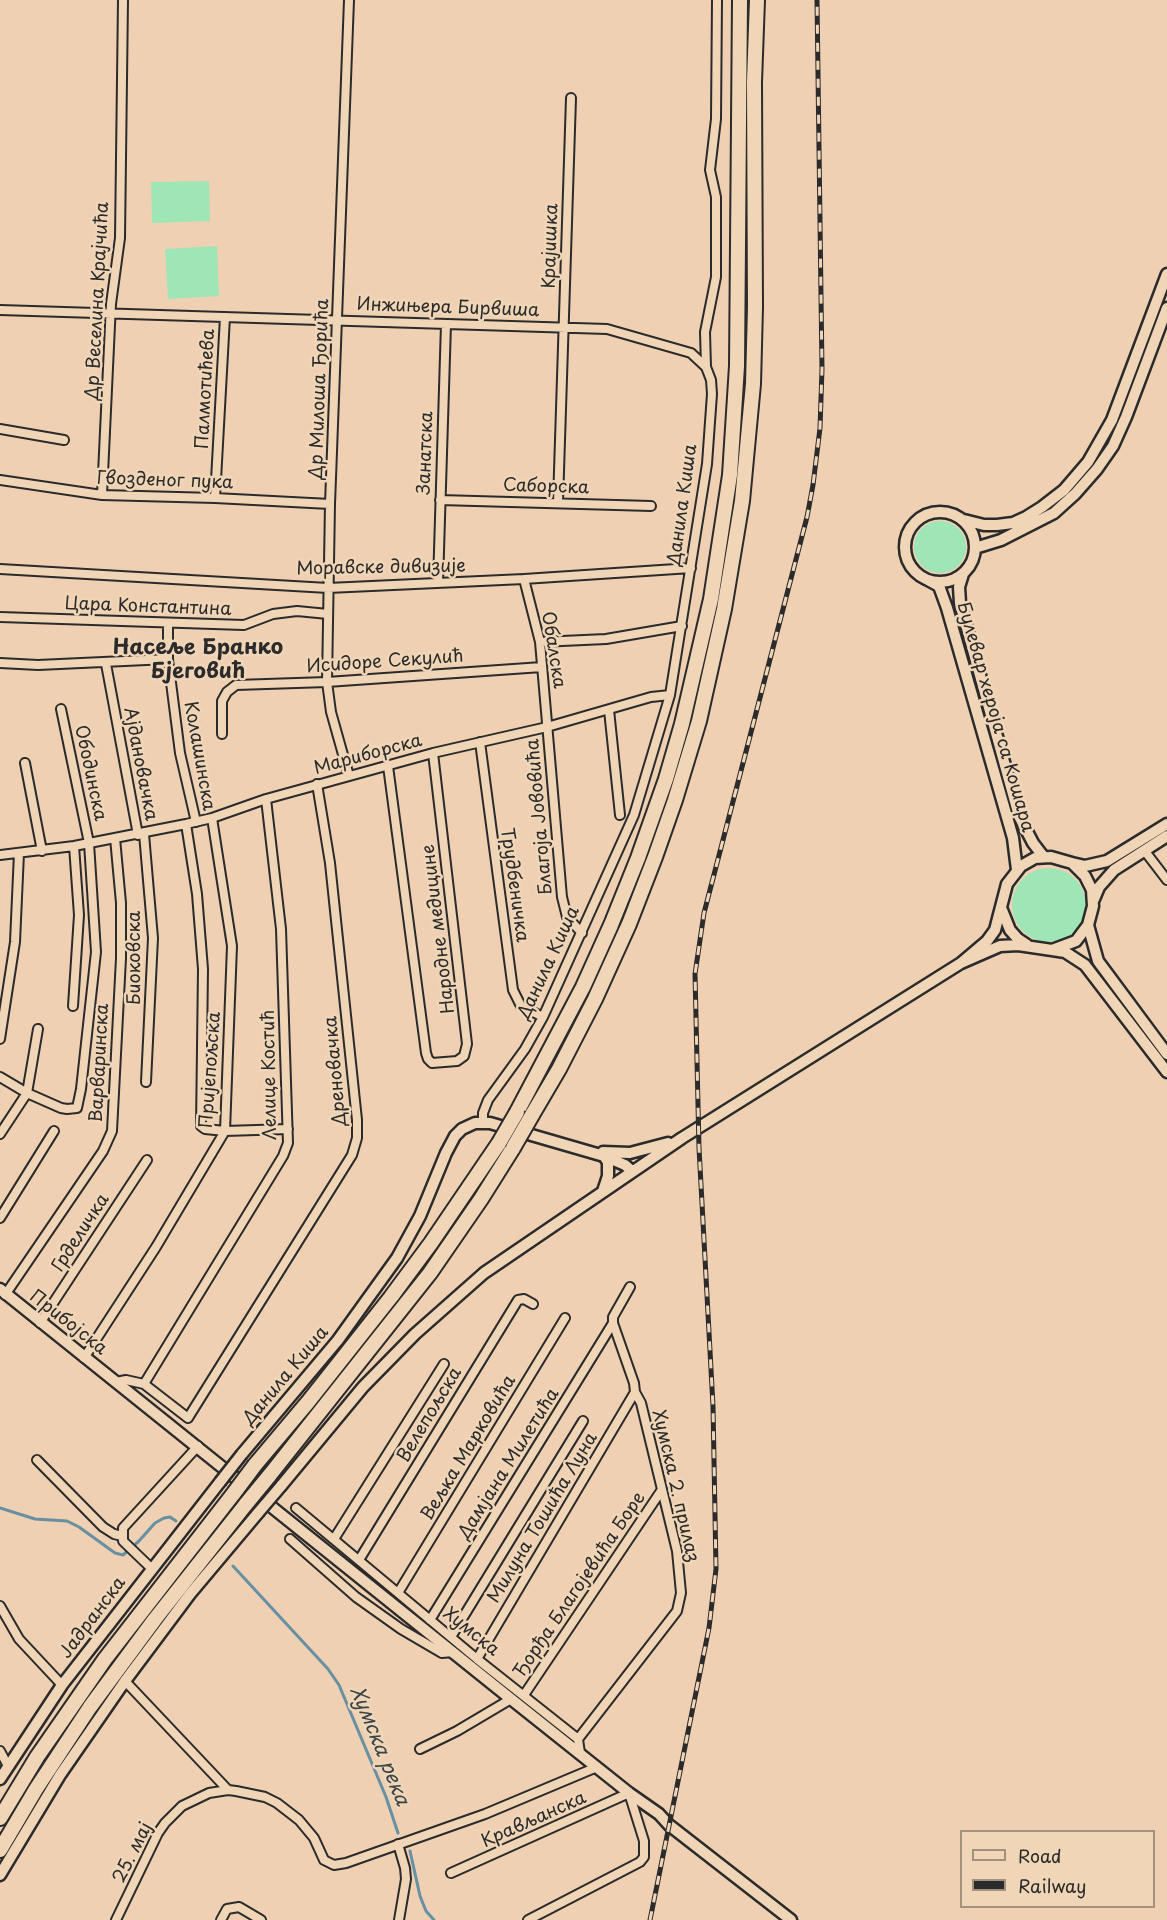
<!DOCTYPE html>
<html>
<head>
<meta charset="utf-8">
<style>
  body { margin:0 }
  #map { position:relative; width:1167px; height:1920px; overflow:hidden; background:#f0d0b3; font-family:"Playpen Sans",sans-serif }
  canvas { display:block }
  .legend { position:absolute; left:960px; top:1830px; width:195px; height:78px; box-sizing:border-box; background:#f0d5b7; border:2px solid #a1917f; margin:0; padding:8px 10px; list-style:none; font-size:18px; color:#2b2b2b }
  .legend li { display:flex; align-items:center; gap:12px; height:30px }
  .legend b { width:30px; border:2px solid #a1917f }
</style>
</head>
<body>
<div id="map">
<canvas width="1167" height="1920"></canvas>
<ul class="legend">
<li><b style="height:8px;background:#f0d5b7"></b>Road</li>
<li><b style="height:8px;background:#2b2b2b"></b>Railway</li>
</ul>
</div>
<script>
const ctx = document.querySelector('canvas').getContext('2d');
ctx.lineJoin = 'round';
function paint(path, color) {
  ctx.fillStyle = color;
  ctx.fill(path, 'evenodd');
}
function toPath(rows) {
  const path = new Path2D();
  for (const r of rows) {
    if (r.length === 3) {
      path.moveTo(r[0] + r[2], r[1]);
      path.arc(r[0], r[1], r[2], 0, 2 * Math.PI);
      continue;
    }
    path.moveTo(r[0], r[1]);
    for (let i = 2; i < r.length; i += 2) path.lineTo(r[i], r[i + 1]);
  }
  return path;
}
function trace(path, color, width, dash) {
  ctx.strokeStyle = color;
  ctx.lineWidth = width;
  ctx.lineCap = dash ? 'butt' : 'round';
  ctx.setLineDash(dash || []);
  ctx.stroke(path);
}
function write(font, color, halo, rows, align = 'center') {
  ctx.font = font + ' "Playpen Sans",sans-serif';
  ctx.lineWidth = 5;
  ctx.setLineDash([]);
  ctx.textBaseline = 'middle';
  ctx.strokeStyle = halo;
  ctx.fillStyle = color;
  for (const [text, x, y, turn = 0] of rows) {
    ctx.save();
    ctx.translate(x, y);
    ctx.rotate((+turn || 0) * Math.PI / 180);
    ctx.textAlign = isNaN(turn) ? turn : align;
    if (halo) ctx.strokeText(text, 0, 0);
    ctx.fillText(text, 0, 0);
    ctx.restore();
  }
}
paint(toPath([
  [209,181,210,221,152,223,151,182],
  [217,246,219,296,168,299,165,249],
  [940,547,26],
  [1049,905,37]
]), '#9ee6b5');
trace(toPath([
  [0,1508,35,1519,67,1521,79,1527,115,1553,123,1555,139,1541,155,1523,164,1518,170,1517,176,1521],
  [233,1566,328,1669,339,1685,386,1797,398,1833],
  [410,1851,420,1896,426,1911,434,1920]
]), '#6790a2', 3);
const street = toPath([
  [349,0,330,504,327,682,331,712,349,776],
  [0,310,607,329,691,353,706,367],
  [0,429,64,440],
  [0,480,102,495,215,498,330,504],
  [102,495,111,304,120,238,123,0],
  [215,498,225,317],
  [440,500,651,506],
  [558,502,571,98],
  [0,569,328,588,524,579,691,568],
  [524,579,540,642,562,897,567,917,582,933],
  [438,583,446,324],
  [0,617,244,625,273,614,297,611,328,614],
  [168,624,168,659,180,753,196,822],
  [540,642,606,639,682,626],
  [0,663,38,665,168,659],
  [106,664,138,835],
  [609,710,620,815],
  [222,734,222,701,227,692,236,685,327,682,542,667],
  [480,742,513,990,521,1006,543,1017],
  [25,763,42,851],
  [388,766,426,1053,428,1059,432,1063,457,1061,464,1056,467,1044,433,753],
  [186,824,197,894,203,969,201,1126,205,1129,225,1131,288,1129],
  [144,834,153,938,146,1082],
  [1144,850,1167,880],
  [0,855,74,846,186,824,212,818,266,799,433,753,547,727,651,697,670,695],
  [73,1006,79,915,74,846],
  [0,1039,15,942,19,853],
  [0,1077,27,1093,61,1108,67,1109,77,1108,81,1089,96,952,89,843,61,709],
  [483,1122,483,1113,488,1100,525,1049,543,1017,634,815,670,695,707,464,712,394,711,380,706,367,705,332,716,277,716,197,710,170,716,119,717,0],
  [0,1134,27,1093,38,1029],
  [0,1218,54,1131],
  [5,1295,103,1151,112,1131,121,958,121,903,115,838],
  [40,1323,147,1160],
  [84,1358,156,1247,225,1131,232,946,212,818],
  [116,1382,126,1380,144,1384,188,1418,352,1155,357,1138,357,1120,330,863,317,784],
  [144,1384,283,1156,288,1143,281,929,266,799],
  [37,1460,103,1527,114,1534,122,1536],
  [296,1508,477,1659,578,1739,580,1753],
  [290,1539,356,1597,401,1629,442,1653,453,1652],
  [334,1539,444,1364],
  [359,1560,518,1300,524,1299,533,1304],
  [151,1568,123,1541,123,1528,198,1446],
  [398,1593,565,1318],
  [0,1606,19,1639,62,1685],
  [430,1620,613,1323],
  [451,1637,583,1421],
  [477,1659,635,1392],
  [125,1681,228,1790],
  [524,1695,661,1491],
  [578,1739,677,1611,681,1593,677,1551,641,1403,635,1392,634,1383,613,1323,613,1317,630,1287],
  [420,1749,457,1731,511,1699],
  [0,1751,8,1766],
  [398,1844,405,1868,406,1879,399,1920],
  [451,1873,629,1793,644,1841,644,1857,640,1862,528,1920],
  [116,1920,158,1833,165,1823,182,1806,209,1793,228,1790,236,1791,265,1797,277,1803,299,1820,314,1838,324,1860,334,1865,346,1863,485,1814,597,1767],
  [221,1920,227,1909,239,1907,261,1920]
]);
const secondary = toPath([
  [940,547,35],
  [964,520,984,525,997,525,1013,523,1026,517,1042,507,1064,490,1088,462,1112,420,1167,274],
  [975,548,1001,540,1054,513,1075,494,1097,469,1113,446,1126,417,1167,308],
  [963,574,959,587,960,603,1019,816,1033,843,1043,856],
  [928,580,939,586,947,608,1013,838,1017,870],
  [1072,863,1085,866,1107,861,1167,824],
  [1094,899,1099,887,1114,870,1167,836],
  [1002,910,1010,930,1018,939,1027,945],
  [1088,925,1098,961,1167,1054],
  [1052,950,1065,952,1085,965,1167,1072],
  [603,1152,630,1153,668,1143],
  [603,1191,608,1176,608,1162,604,1156],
  [0,1289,511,1699,629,1793,659,1814,669,1825,791,1920],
  [242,1454,338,1340,397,1258,420,1216,446,1153,455,1136,462,1129,475,1123,490,1123,604,1156,625,1165,632,1171],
  [281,1486,363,1387,415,1334,484,1273,682,1138,961,963,987,941,995,930,1007,884,1021,866,1035,858,1051,857,1072,863,1085,876,1092,890,1093,906,1088,925,1076,941,1052,950,1018,945,1000,946,961,963],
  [0,1779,62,1685,220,1482],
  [0,1875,60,1775,125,1681,190,1594,258,1513]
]);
const highway = toPath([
  [517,1112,583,987,611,925,638,858,666,779,682,724,711,599,730,475,737,366,740,0],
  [532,1115,559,1069,595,999,629,924,655,857,675,800,699,721,724,609,742,501,753,384,755,307,754,82,757,0],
  [255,1465,308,1402,391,1297,431,1243,499,1143],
  [269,1476,430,1273,481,1199,513,1148],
  [0,1818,37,1757,105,1659,234,1493],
  [0,1850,36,1789,90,1707,155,1619,246,1504]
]);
trace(street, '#2b2b2b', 12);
trace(secondary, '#2b2b2b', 15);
trace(highway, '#2b2b2b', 18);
trace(street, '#f0d5b7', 8);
trace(secondary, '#f0d5b7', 10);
trace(highway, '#f0d5b7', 14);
const rail = toPath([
  [650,1920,709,1628,716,1569,713,1406,699,1148,695,974,704,913,807,517,813,485,820,428,822,369,817,0]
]);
trace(rail, '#2b2b2b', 5);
trace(rail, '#f0d5b7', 3, [9]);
const secondaryBridge = toPath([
  [220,1482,242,1454],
  [258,1513,281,1486]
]);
const highwayBridge = toPath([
  [499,1143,517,1112],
  [513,1148,532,1115],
  [234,1493,255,1465],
  [246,1504,269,1476]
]);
trace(secondaryBridge, '#2b2b2b', 15, []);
trace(highwayBridge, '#2b2b2b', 18, []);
trace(secondaryBridge, '#f0d5b7', 10);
trace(highwayBridge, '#f0d5b7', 14);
write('18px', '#2b2b2b', '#f0d5b7', [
  ["Крајишка",551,246,-88],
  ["Др Веселина Крајчића",98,301,-87],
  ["Инжињера Бирвиша",448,308,2],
  ["Палмотићева",206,389,-87],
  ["Др Милоша Ђорића",320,389,-88],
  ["Занатска",426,453,-88],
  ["Гвозденог пука",165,481,2],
  ["Саборска",546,487,2],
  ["Данила Киша",683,505,-82],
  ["Моравске дивизије",381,568,-1],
  ["Цара Константина",148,607,2],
  ["Обалска",553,650,81],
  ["Исидоре Секулић",385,662,-4],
  ["Булевар хероја са Кошара",995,717,74],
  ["Мариборска",368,755,-15],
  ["Колашинска",199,756,80],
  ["Ајдановачка",140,764,79],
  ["Ободинска",90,773,78],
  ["Благоја Јововића",540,817,-95],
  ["Трудбеничка",514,885,82],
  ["Народне медицине",439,929,-97],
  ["Биоковска",135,958,-90],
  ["Данила Киша",549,963,-65],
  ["Варваринска",100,1063,-87],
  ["Пријепољска",211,1070,-86],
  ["Дреновачка",336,1071,-95],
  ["Лелице Костић",270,1075,-91],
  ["Грделичка",81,1233,-57],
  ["Прибојска",68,1323,38],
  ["Данила Киша",286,1376,-50],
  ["Велепољска",430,1415,-59],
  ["Вељка Марковића",469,1448,-59],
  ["Дамјана Милетића",509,1464,-58],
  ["Хумска 2. прилаз",675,1486,77],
  ["Милуна Тошића Луна",543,1518,-59],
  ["Ђорђа Благојевића Боре",580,1585,-56],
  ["Јадранска",93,1618,-53],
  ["Хумска",471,1632,39],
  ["Крављанска",534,1820,-24],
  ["25. мај",133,1853,-63]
]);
write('italic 20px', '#3a4449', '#f0d5b7', [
  ["Хумска река",379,1746,68]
]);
write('bold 21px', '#2b2b2b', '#f0d5b7', [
  ["Насеље Бранко",198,648],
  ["Бјеговић",198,672]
]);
</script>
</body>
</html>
